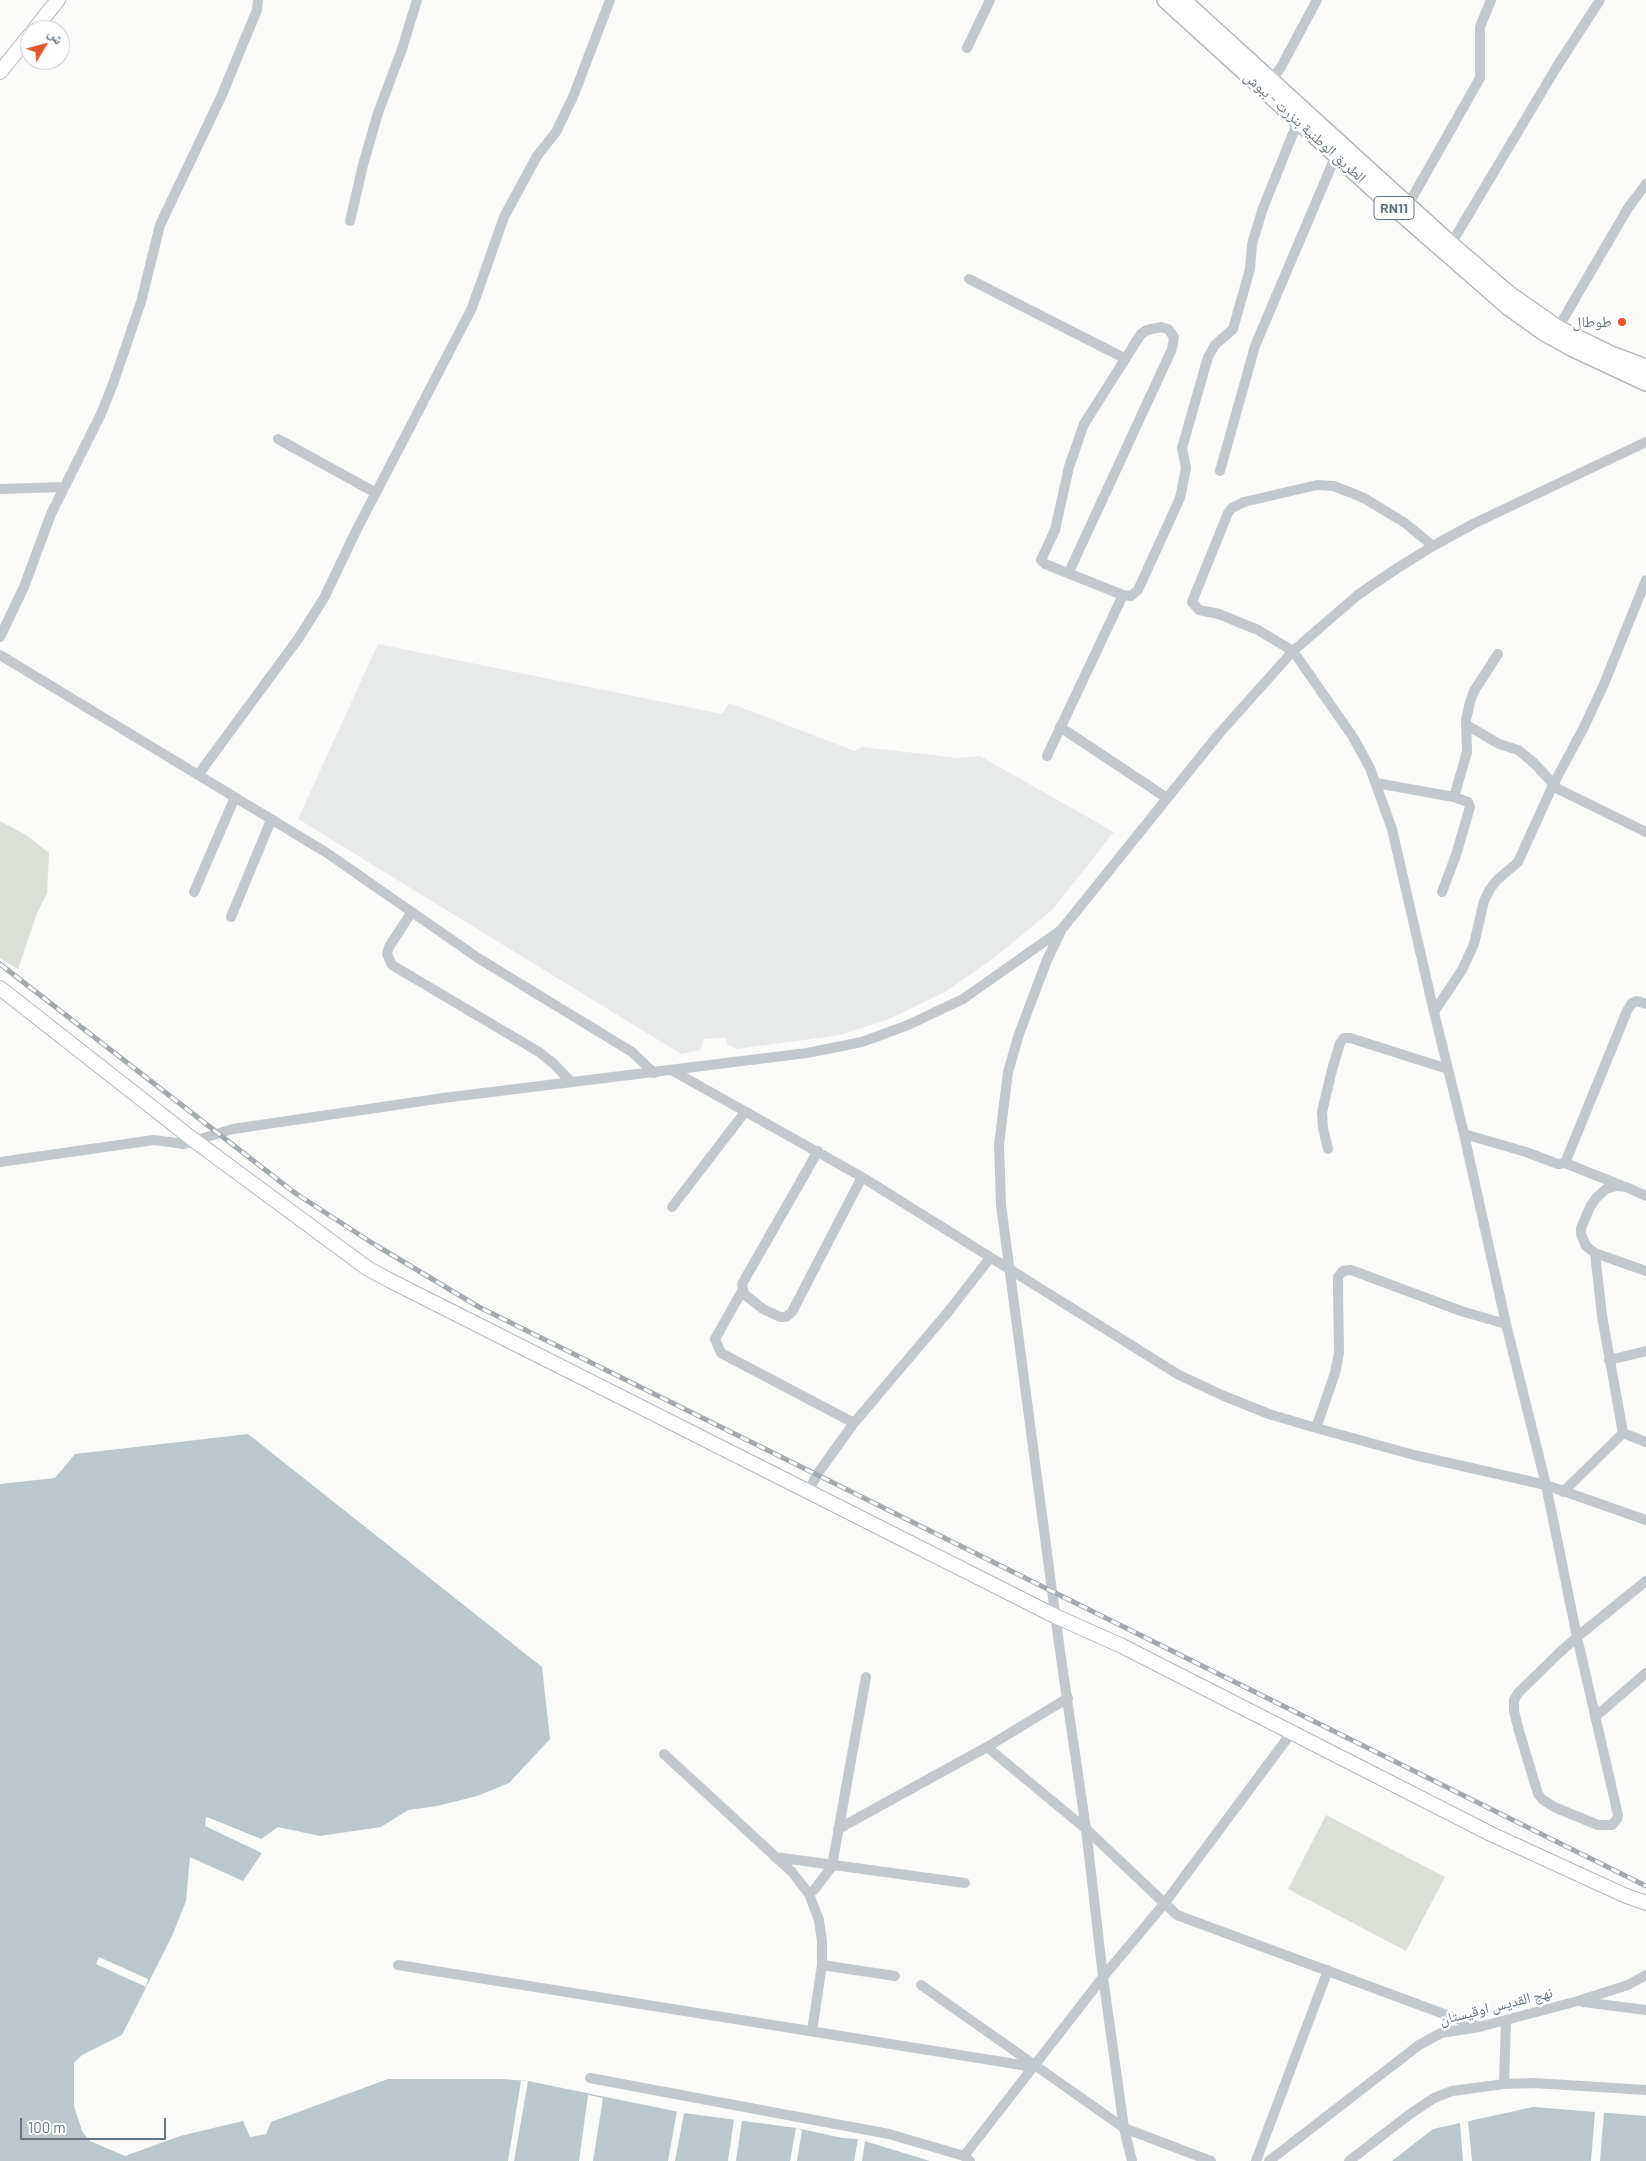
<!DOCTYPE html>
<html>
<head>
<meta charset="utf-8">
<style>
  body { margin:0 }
  #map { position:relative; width:1646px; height:2161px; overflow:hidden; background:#fafaf8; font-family:Barlow,"Noto Naskh Arabic",sans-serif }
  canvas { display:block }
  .north { position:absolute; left:20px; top:20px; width:50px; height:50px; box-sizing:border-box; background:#fff; border:1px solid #c1c8cd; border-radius:50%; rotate:53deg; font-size:14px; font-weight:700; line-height:20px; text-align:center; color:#657683 }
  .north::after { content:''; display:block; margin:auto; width:18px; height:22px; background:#e4572e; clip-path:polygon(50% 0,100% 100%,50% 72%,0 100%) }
  .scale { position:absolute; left:20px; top:2118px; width:146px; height:22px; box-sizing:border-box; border:2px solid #657683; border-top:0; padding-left:6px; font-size:15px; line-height:18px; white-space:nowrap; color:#657683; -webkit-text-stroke:4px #fff; paint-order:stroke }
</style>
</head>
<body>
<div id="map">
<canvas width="1646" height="2161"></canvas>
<div class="north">ش</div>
<div class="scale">100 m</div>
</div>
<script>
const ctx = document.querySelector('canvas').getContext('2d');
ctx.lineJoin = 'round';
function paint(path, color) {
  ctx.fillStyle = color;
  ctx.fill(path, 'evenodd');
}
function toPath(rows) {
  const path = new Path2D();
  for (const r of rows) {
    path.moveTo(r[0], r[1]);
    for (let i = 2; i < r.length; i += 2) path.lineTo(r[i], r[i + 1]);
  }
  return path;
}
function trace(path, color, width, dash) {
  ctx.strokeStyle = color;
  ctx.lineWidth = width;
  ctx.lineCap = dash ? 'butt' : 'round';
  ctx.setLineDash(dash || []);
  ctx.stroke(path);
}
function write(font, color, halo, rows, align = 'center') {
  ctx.font = font + ' Barlow,"Noto Naskh Arabic",sans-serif';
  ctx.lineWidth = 5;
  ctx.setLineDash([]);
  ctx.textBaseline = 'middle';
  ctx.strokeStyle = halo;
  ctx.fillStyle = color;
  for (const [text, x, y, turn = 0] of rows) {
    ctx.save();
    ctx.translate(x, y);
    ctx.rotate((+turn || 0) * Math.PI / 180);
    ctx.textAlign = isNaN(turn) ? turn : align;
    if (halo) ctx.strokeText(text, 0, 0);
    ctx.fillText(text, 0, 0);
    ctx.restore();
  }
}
paint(toPath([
  [378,644,722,714,729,703,855,751,862,747,959,758,980,756,1114,832,1052,910,994,958,945,992,889,1019,840,1035,737,1049,728,1045,725,1038,704,1039,700,1050,681,1054,298,819]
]), '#e8e9e9');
paint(toPath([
  [0,821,26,835,49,853,47,893,37,913,18,969,0,958],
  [1326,1815,1445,1877,1406,1951,1288,1889]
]), '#dadfd7');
paint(toPath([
  [248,1434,542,1667,550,1739,509,1783,477,1796,437,1806,408,1810,381,1827,320,1836,278,1827,261,1839,209,1818,205,1826,262,1853,243,1881,190,1857,186,1901,172,1936,122,2035,82,2055,74,2063,74,2106,82,2131,90,2141,125,2156,180,2136,243,2121,250,2137,266,2134,271,2122,388,2079,502,2079,528,2081,684,2113,796,2128,843,2138,858,2139,930,2161,0,2161,0,1484,55,1478,75,1454],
  [1533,2107,1646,2116,1646,2161,1392,2161,1433,2129]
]), '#bbc7cb');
paint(toPath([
  [206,1817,261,1839,261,1842,210,1821,208,1824,262,1850,262,1853,205,1825],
  [99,1957,148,1979,146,1987,96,1964],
  [521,2081,528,2081,514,2161,508,2161],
  [588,2095,603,2098,593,2161,579,2161],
  [677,2111,684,2113,675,2161,668,2161],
  [1595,2112,1604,2112,1600,2161,1591,2161],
  [734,2119,742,2120,736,2161,728,2161],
  [1468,2121,1472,2161,1463,2161,1460,2123],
  [796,2128,802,2130,797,2161,790,2161],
  [858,2139,865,2141,862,2161,854,2161]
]), '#fafaf8');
const secondary = toPath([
  [34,30,58,0],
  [0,72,30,35],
  [0,988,195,1141,367,1268,389,1280,1055,1616,1122,1646,1491,1834,1624,1895,1646,1903]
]);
const primary = toPath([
  [1165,0,1375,191,1509,308,1544,333,1571,348,1646,383],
  [1183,0,1451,244,1508,293,1558,328,1611,354,1646,367]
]);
trace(secondary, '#b3babf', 16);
trace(primary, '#b5babe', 18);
trace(toPath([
  [967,48,990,0],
  [1271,81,1281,67,1317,0],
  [1408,205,1480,78,1480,27,1491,0],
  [350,221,363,165,378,113,402,49,417,0],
  [1451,244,1556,68,1600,0],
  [969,279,1126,359],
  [1558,328,1628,208,1646,184],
  [278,439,376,493],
  [1220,471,1255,346,1336,155],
  [0,489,64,487],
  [1433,546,1405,523,1364,498,1334,486,1317,485,1244,502,1232,508,1228,513,1192,602,1199,610,1219,614,1258,630,1293,651,1353,737,1370,768,1392,829,1434,1012,1464,1134,1506,1324,1546,1485,1577,1637,1618,1815,1617,1819,1612,1825,1598,1825,1554,1807,1542,1799,1538,1794,1519,1731,1514,1711,1514,1700,1519,1692,1558,1654,1577,1637,1646,1581],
  [1069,572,1172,349,1174,337,1168,329,1161,327,1147,330,1141,334,1084,424,1069,467,1055,530,1041,560,1045,564,1123,595,1131,596,1138,590,1180,498,1186,468,1182,448,1208,357,1215,345,1233,329,1250,269,1252,244,1263,208,1298,121],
  [0,637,24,587,51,514,101,414,113,384,141,302,160,225,221,97,257,10,258,0],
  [0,655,327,853,478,958,632,1052,654,1073],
  [1467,725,1499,744,1518,750,1534,763,1558,789,1646,832],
  [1060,727,1167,798],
  [1047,756,1123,595],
  [198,775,298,639,324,598,356,531,472,308,504,217,537,156,556,132,573,97,610,0],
  [1376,783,1454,797,1468,802,1470,807,1456,855,1442,892],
  [1454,797,1467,752,1466,720,1470,702,1474,691,1498,654],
  [194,892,235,797],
  [411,913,389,947,387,954,392,965,539,1052,554,1064,571,1082],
  [231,917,271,820],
  [1434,1012,1462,970,1474,944,1484,901,1490,889,1497,880,1518,862,1553,785,1584,727,1604,684,1646,580],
  [673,1071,862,1177,1179,1375,1224,1396,1269,1414,1316,1428,1414,1455,1546,1485,1646,1520],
  [1464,1134,1526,1152,1558,1164,1565,1163,1627,1011,1632,1003,1637,1001,1646,1004],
  [1328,1149,1323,1128,1322,1112,1332,1070,1340,1043,1344,1038,1350,1038,1448,1069],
  [818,1151,742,1284,744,1294,763,1309,780,1317,786,1317,792,1312,862,1177],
  [0,1162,154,1140,184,1144,233,1129,443,1098,807,1053,862,1042,908,1025,963,999,1061,930],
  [1565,1163,1620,1185],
  [1646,1196,1626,1187,1616,1186,1606,1189,1596,1198,1590,1207,1581,1228,1581,1234,1586,1246,1595,1253,1646,1271],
  [672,1207,745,1112],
  [1595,1253,1602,1316,1623,1433],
  [742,1291,715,1339,721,1353,854,1423],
  [1609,1360,1646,1351],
  [1316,1428,1335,1373,1339,1353,1338,1287,1338,1277,1343,1271,1351,1270,1461,1311,1506,1324],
  [808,1492,818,1473,854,1423,948,1312,990,1258],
  [1563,1492,1623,1433,1646,1442],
  [1595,1717,1646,1673],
  [987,1747,1086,1829,1177,1915,1479,2027],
  [664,1754,792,1872,809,1894,819,1920,822,1941,822,1965,812,2031],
  [838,1829,987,1747,1068,1698],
  [775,1857,965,1883],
  [809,1894,815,1889,832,1866,866,1677],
  [398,1965,1034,2067],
  [822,1965,895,1976],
  [921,1985,1124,2128,1211,2161],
  [1583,2002,1646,2010],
  [590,2078,889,2134,964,2156,970,2161],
  [1504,2084,1506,2021],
  [964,2156,1103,1977,1164,1904,1292,1732],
  [1132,2161,1124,2128,1103,1977,1086,1829,1060,1651,1001,1205,999,1145,1008,1072,1019,1034,1047,960,1062,929,1218,735,1293,651,1359,594,1396,569,1433,546,1473,524,1646,442],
  [1256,2161,1328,1970],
  [1269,2161,1419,2045,1441,2033,1479,2027,1578,2001,1628,1985,1646,1975],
  [1349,2161,1410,2114,1434,2098,1452,2091,1504,2084,1534,2083,1646,2090]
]), '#c3c8cc', 10);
trace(secondary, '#fff', 14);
trace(primary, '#fff', 15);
const rail = toPath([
  [0,964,295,1193,377,1246,479,1307,1646,1886]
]);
trace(rail, '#a2aab0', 5);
trace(rail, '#fff', 3, [9]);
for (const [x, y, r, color] of [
  [1622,322,5,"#e4572e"]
]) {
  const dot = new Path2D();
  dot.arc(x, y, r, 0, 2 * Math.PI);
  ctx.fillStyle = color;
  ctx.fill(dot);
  trace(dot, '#fff', 2);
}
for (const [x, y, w] of [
  [1394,208,40]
]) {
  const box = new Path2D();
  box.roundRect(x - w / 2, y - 11.5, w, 23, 4);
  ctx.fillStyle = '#fff';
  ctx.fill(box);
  trace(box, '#657683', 1);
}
write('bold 14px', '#657683', null, [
  ["RN11",1394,208]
]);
write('15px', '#657683', '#fff', [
  ["الطريق الوطنية بنزرت - ببوش",1305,127,42],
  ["نهج القديس اوقيستان",1496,2006,-14]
]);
write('15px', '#657683', '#fff', [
  ["طوطال",1612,322]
], 'right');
</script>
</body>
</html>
